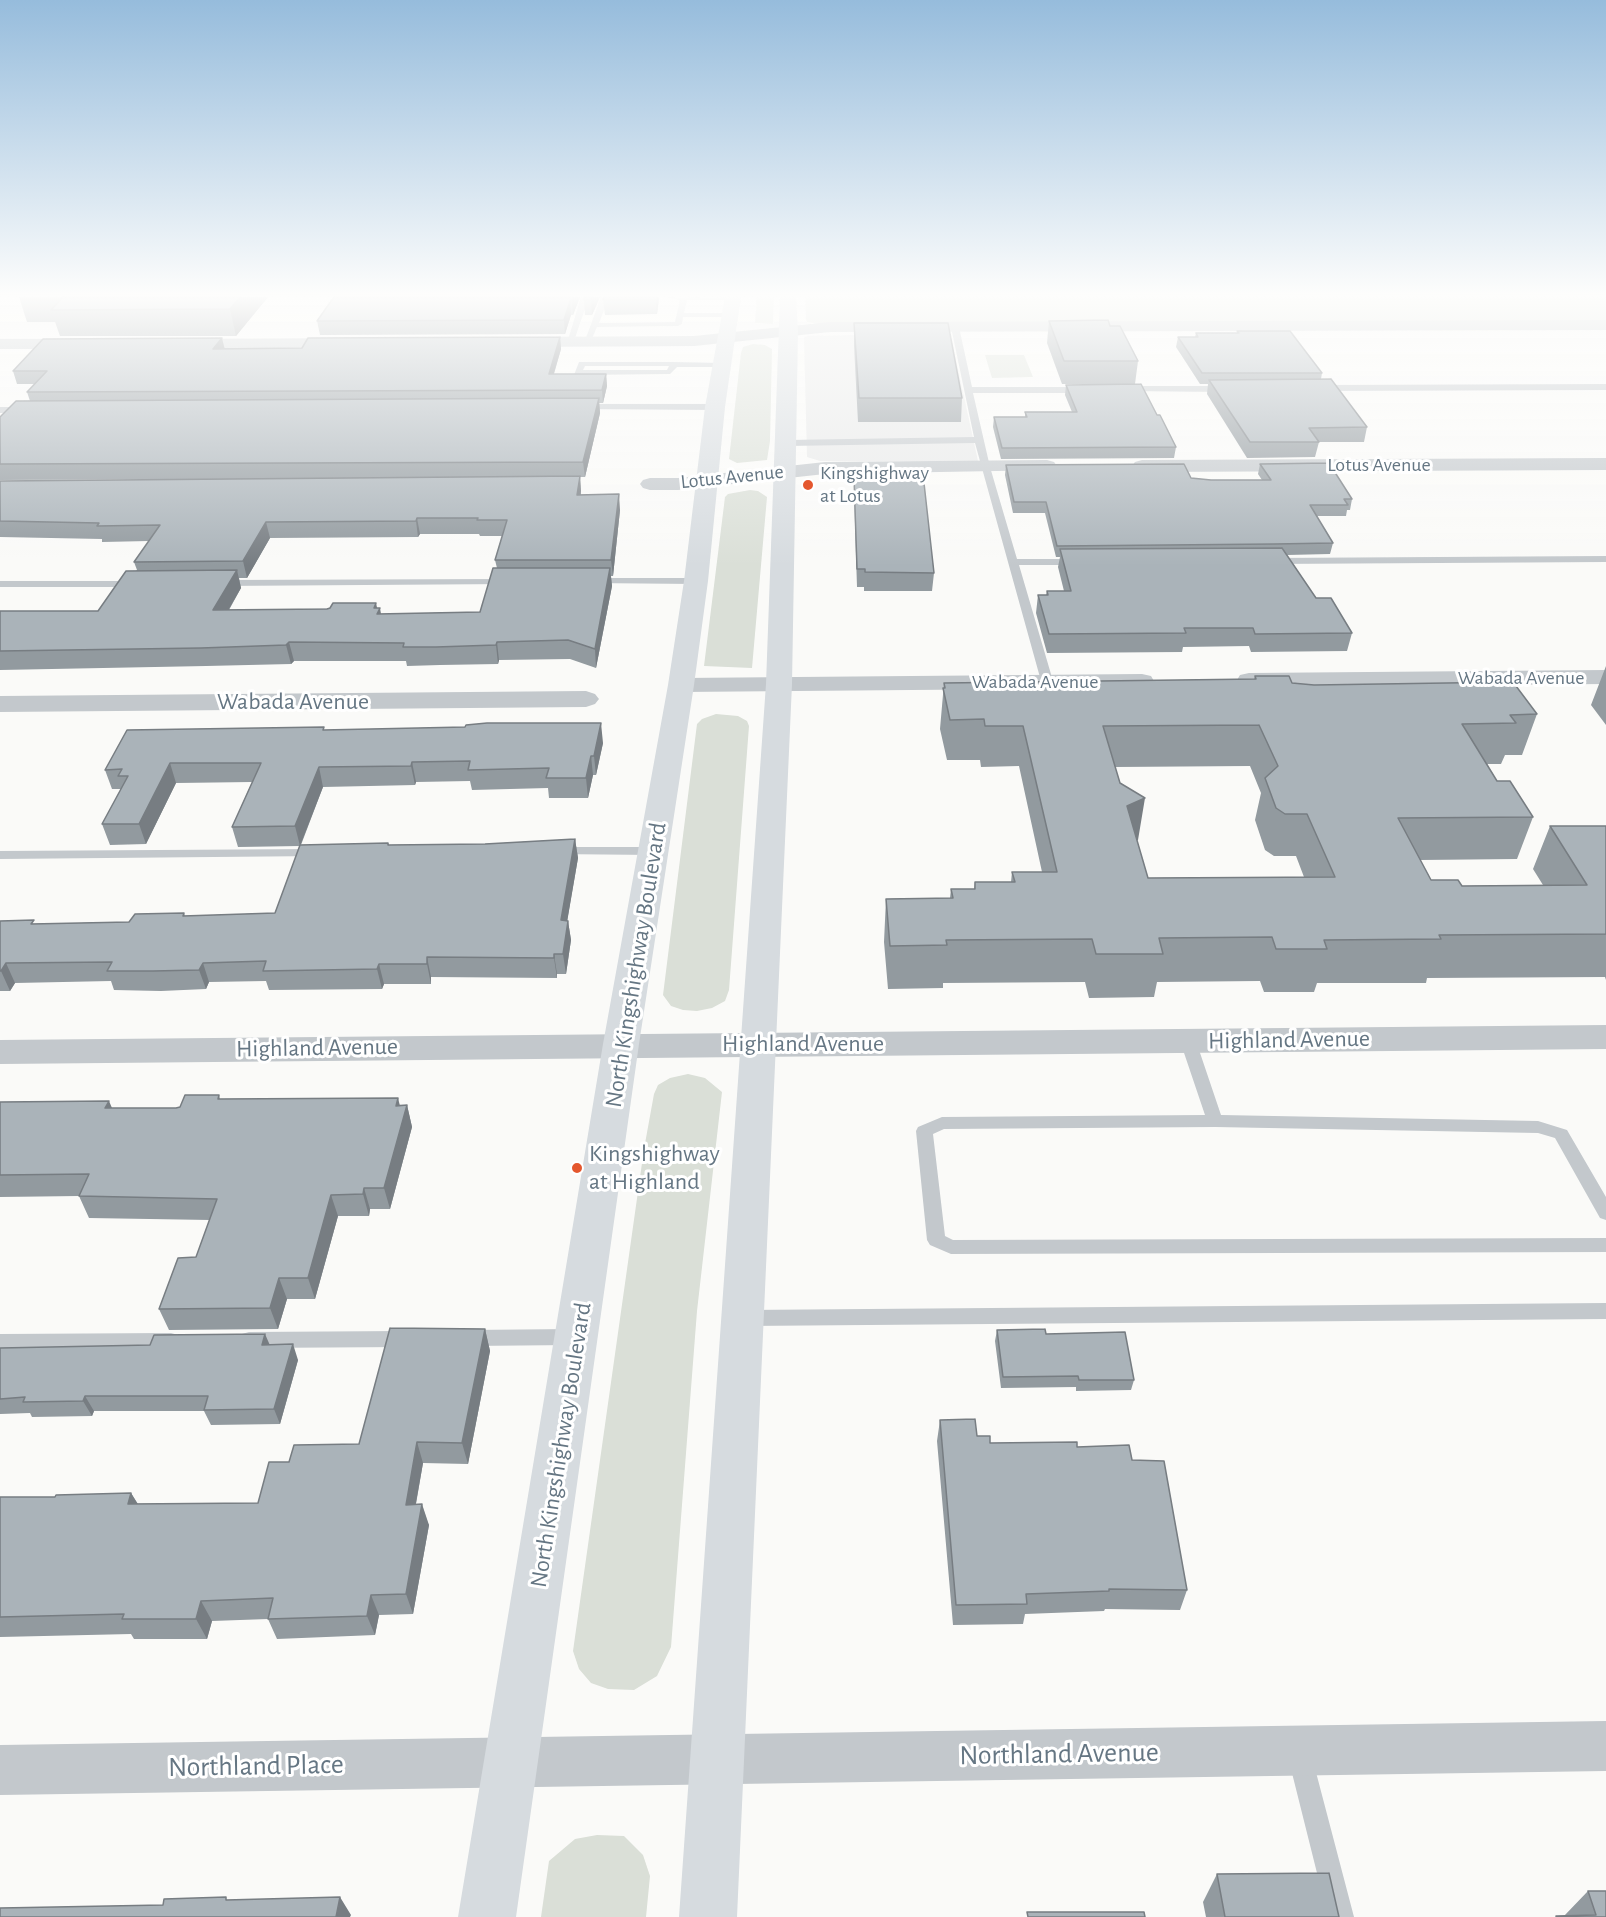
<!DOCTYPE html>
<html>
<head>
<meta charset="utf-8">
<style>
  body { margin:0 }
  canvas { display:block; background:#fafaf8 }
</style>
</head>
<body>
<canvas width="1606" height="1917"></canvas>
<script>
const ctx = document.querySelector('canvas').getContext('2d');
ctx.lineJoin = 'round';
function paint(path, color) {
  ctx.fillStyle = color;
  ctx.fill(path, 'evenodd');
}
function toPath(rows) {
  const path = new Path2D();
  for (const r of rows) {
    path.moveTo(r[0], r[1]);
    for (let i = 2; i < r.length; i += 2) path.lineTo(r[i], r[i + 1]);
  }
  return path;
}
function trace(path, color, width, dash) {
  ctx.strokeStyle = color;
  ctx.lineWidth = width;
  ctx.lineCap = dash ? 'butt' : 'round';
  ctx.setLineDash(dash || []);
  ctx.stroke(path);
}
function write(font, color, halo, rows, align = 'center') {
  ctx.font = font + ' "Alegreya Sans",sans-serif';
  ctx.lineWidth = 6;
  ctx.setLineDash([]);
  ctx.textBaseline = 'middle';
  ctx.strokeStyle = halo;
  ctx.fillStyle = color;
  for (const [text, x, y, turn = 0] of rows) {
    ctx.save();
    ctx.translate(x, y);
    ctx.rotate((+turn || 0) * Math.PI / 180);
    ctx.textAlign = isNaN(turn) ? turn : align;
    if (halo) ctx.strokeText(text, 0, 0);
    ctx.fillText(text, 0, 0);
    ctx.restore();
  }
}
paint(toPath([
  [950,333,978,461,820,461,807,457,804,338,807,336]
]), '#e8e9e9');
paint(toPath([
  [757,297,774,297,773,324,755,323],
  [805,297,1606,297,1606,321,818,324,807,322,806,319],
  [753,344,765,345,772,349,770,441,767,460,737,463,729,459,741,353,743,347],
  [985,355,1024,355,1033,377,992,378],
  [750,490,758,491,767,497,752,668,704,666,725,497,728,494],
  [716,714,738,716,747,721,749,726,729,990,725,1001,712,1008,697,1011,683,1010,671,1006,663,995,697,724,702,719],
  [688,1074,705,1078,722,1092,697,1311,671,1647,657,1676,634,1690,608,1689,591,1683,579,1669,573,1651,644,1149,654,1094,658,1085,670,1078],
  [597,1835,624,1836,643,1855,650,1876,646,1917,541,1917,549,1861,575,1839]
]), '#dadfd7');
paint(toPath([
  [581,297,589,297,574,341,567,343,581,297],
  [601,297,609,297,599,323,675,322,680,300,663,297,737,298,733,300,687,300,684,313,733,313,733,317,683,317,682,324,678,326,597,327,590,343,584,343,601,297],
  [955,325,959,327,972,387,1085,387,1089,390,1085,393,973,393,990,467,1017,559,1078,559,1083,562,1078,565,1019,565,1053,681,1051,684,1047,685,1041,681,975,443,786,446,781,443,786,440,974,437,951,327,955,325],
  [579,362,674,362,722,363,726,365,722,367,677,367,670,374,574,375,579,362],
  [585,366,669,366,667,370,583,370,585,366],
  [1606,384,1606,390,1319,391,1315,388,1319,385,1606,384],
  [1124,386,1226,386,1230,389,1226,392,1121,391,1120,389,1124,386],
  [580,404,715,404,719,407,715,410,577,409,576,407,580,404],
  [0,407,28,407,32,410,28,413,0,413,0,407],
  [1606,556,1606,562,1270,564,1265,561,1270,558,1606,556],
  [591,578,696,578,701,581,696,584,587,583,587,579,591,578],
  [507,579,512,582,511,584,219,586,214,583,219,580,507,579],
  [0,581,135,581,140,584,135,587,0,587,0,581],
  [556,847,655,847,662,851,655,855,551,854,549,851,556,847],
  [316,849,323,853,321,856,0,859,0,851,316,849],
  [1188,1035,1194,1037,1196,1041,1221,1115,1538,1121,1567,1130,1606,1197,1606,1220,1600,1218,1555,1138,1538,1133,1215,1127,944,1129,933,1134,945,1236,953,1240,1606,1238,1606,1252,951,1254,930,1245,927,1240,916,1131,918,1127,942,1117,1205,1115,1180,1041,1182,1037,1188,1035],
  [1606,1303,1606,1319,745,1326,738,1324,735,1318,738,1312,745,1310,1606,1303],
  [573,1329,580,1331,583,1337,580,1343,573,1345,468,1346,461,1344,458,1338,461,1332,468,1330,573,1329],
  [405,1331,412,1333,415,1339,412,1345,405,1347,249,1348,242,1346,239,1340,242,1334,249,1332,405,1331],
  [171,1333,178,1335,181,1341,178,1347,171,1349,0,1350,0,1334,171,1333],
  [1300,1745,1309,1748,1312,1757,1354,1917,1328,1917,1288,1757,1291,1748,1300,1745]
]), '#c3c8cc');
paint(toPath([
  [1606,320,1606,330,830,332,694,346,517,347,509,342,517,337,694,336,830,322,1606,320],
  [347,338,353,339,355,343,353,347,181,349,173,344,181,339,347,338],
  [0,339,80,339,88,344,80,349,0,349,0,339],
  [1606,458,1606,470,1142,472,1135,470,1132,466,1135,462,1142,460,1606,458],
  [1047,460,1054,462,1057,466,1054,470,825,474,678,490,650,490,643,488,640,484,643,480,650,478,678,478,825,462,1047,460],
  [1606,670,1606,684,1249,687,1240,685,1237,680,1240,675,1249,673,1606,670],
  [1142,674,1151,676,1154,681,1151,686,1142,688,681,692,672,690,669,685,672,680,681,678,1142,674],
  [586,691,595,694,599,699,595,704,586,707,0,712,0,696,586,691],
  [1606,1025,1606,1049,0,1064,0,1040,1606,1025],
  [1606,1721,1606,1771,0,1795,0,1745,1606,1721]
]), '#c3c8cc');
paint(toPath([
  [725,297,741,297,725,407,708,581,694,685,639,1044,516,1917,458,1917,603,1044,668,685,684,581,705,407,725,297],
  [780,297,796,297,798,331,792,684,737,1917,679,1917,766,684,780,297]
]), '#d6dbdf');
paint(toPath([
  [19,297,268,297,236,336,60,336,55,322,27,322],
  [580,297,573,315,571,315,565,334,320,335,317,321],
  [585,297,600,297,592,315,585,315,584,300],
  [604,297,659,297,657,314,605,315,603,300],
  [1049,321,1110,326,1138,361,1135,384,1062,384,1047,343],
  [854,323,962,398,961,422,858,422,854,346],
  [1237,331,1322,373,1321,379,1367,427,1364,442,1319,442,1315,457,1247,458,1207,394,1208,384,1200,384,1176,347,1178,337,1195,337,1196,333,1237,333],
  [560,337,561,349,554,374,606,374,607,386,603,403,599,403,600,413,585,477,580,477,581,495,620,510,613,576,611,576,612,586,596,668,570,659,499,660,498,664,440,665,407,666,406,661,294,661,291,664,206,666,0,670,0,611,98,611,137,570,134,562,149,541,102,542,102,539,0,537,0,481,231,479,0,480,0,417,30,401,27,392,35,384,17,384,13,371,224,348,302,348],
  [420,534,479,534,480,536,502,536,495,560,497,568,480,612,381,614,377,608,229,610,241,588,239,578,247,578,270,538,418,537],
  [1066,385,1157,415,1176,447,1174,458,1001,459,993,427,994,417,1025,417,1025,412,1072,412,1065,395],
  [1260,464,1352,499,1350,510,1347,510,1346,516,1317,516,1333,543,1330,554,1287,555,1316,598,1352,633,1347,651,1251,652,1249,646,1183,647,1182,652,1047,653,1036,613,1038,595,1046,595,1047,591,1064,591,1058,567,1060,557,1056,557,1045,513,1013,513,1005,475,1006,465,1211,480,1262,480,1258,474],
  [854,477,934,573,932,591,864,591,864,587,857,587,854,494],
  [1606,666,1606,725,1591,705],
  [1255,676,1292,683,1537,714,1522,755,1505,755,1501,764,1487,764,1497,781,1533,817,1517,859,1420,860,1431,880,1462,886,1543,885,1533,869,1550,826,1606,826,1606,980,1605,977,1427,978,1426,983,1317,983,1314,992,1264,992,1260,981,1157,982,1154,997,1089,998,1085,982,943,983,943,988,888,989,884,942,886,899,950,898,951,889,974,889,975,882,1011,882,1012,872,1042,872,1019,766,981,767,980,760,947,760,940,729,944,683,1254,679],
  [1250,766,1261,793,1255,820,1265,850,1274,856,1296,856,1304,877,1148,878,1137,840,1138,840,1115,767],
  [325,730,603,743,596,775,593,775,588,798,549,798,548,788,472,790,470,781,416,782,415,785,323,787,301,845,388,843,389,845,485,844,575,839,578,858,567,921,568,921,571,940,566,974,557,974,557,978,431,977,431,984,384,984,382,989,269,990,266,981,209,982,206,989,161,991,114,990,111,981,15,983,10,991,0,991,0,921,35,924,129,922,184,913,185,916,275,913,300,846,238,847,232,827,252,782,176,783,146,844,110,845,102,824,121,789,112,789,105,770],
  [219,1095,220,1099,407,1105,412,1127,390,1209,370,1209,369,1216,338,1216,315,1299,287,1299,278,1329,169,1330,159,1309,196,1257,210,1220,89,1218,79,1196,0,1197,0,1102,112,1108,176,1108],
  [485,1329,490,1351,468,1464,423,1463,416,1504,429,1525,413,1614,379,1615,375,1635,277,1639,268,1619,212,1621,207,1639,134,1639,131,1634,0,1637,0,1498,55,1497,131,1493,138,1504,258,1503,289,1462,359,1444],
  [997,1330,1046,1334,1134,1380,1131,1390,1076,1391,1076,1387,1001,1388,995,1341],
  [269,1345,298,1360,280,1424,211,1425,204,1411,94,1411,92,1416,32,1417,30,1413,0,1414,0,1348],
  [940,1420,990,1443,1077,1447,1132,1460,1187,1590,1180,1610,1105,1609,1104,1611,1025,1614,1023,1624,953,1625,937,1441],
  [1217,1874,1339,1917,1206,1917,1203,1902],
  [1588,1891,1606,1917,1555,1917,1556,1916,1564,1916]
]), '#929a9f');
paint(toPath([
  [240,297,268,297,236,336,230,309],
  [573,297,580,297,573,315,572,300],
  [592,297,600,297,592,315,591,300],
  [657,297,659,297,657,314,656,300],
  [570,301,571,315,565,334,564,320],
  [560,337,561,349,550,386,549,374],
  [222,338,225,350,213,349],
  [606,374,607,386,603,403,602,390],
  [599,398,600,413,585,477,583,462],
  [580,476,581,491,578,511,577,495],
  [619,494,620,510,613,576,611,560],
  [417,518,420,534,418,537,416,521],
  [266,522,270,538,247,578,243,561],
  [610,568,612,586,596,668,595,649],
  [237,570,241,588,218,628,213,610],
  [376,603,378,612,380,608,383,626,374,608],
  [289,642,294,661,291,664,286,645],
  [497,642,499,660,498,664,496,645],
  [601,723,603,743,596,775,594,756],
  [591,756,593,775,588,798,586,778],
  [412,762,416,782,415,785,411,766],
  [170,763,176,783,146,844,139,824],
  [319,767,323,787,300,846,295,826],
  [1145,798,1138,840,1120,848,1127,806],
  [575,839,578,858,564,940,561,920],
  [568,921,571,940,566,974,563,954],
  [554,954,557,974,557,978,554,958],
  [427,957,431,977,431,984,427,964],
  [6,963,15,983,10,991,1,971],
  [203,963,209,982,206,989,199,970],
  [379,964,384,984,382,989,377,969],
  [398,1098,403,1118,407,1105,412,1127,390,1209,384,1188,396,1106],
  [109,1101,118,1122,105,1108],
  [364,1188,370,1209,369,1216,363,1194],
  [331,1195,338,1216,315,1299,308,1278],
  [279,1278,287,1299,278,1329,270,1308],
  [485,1329,490,1351,468,1464,462,1443],
  [265,1334,272,1350,262,1345],
  [293,1344,298,1360,280,1424,274,1409],
  [85,1396,94,1411,92,1416,83,1401],
  [417,1442,423,1463,412,1525,406,1505],
  [131,1493,143,1513,128,1504],
  [422,1504,429,1525,413,1614,406,1594],
  [371,1595,379,1615,375,1635,367,1616],
  [201,1601,212,1621,207,1639,196,1619],
  [340,1897,351,1915,350,1917,336,1917]
]), '#777d82');
const building = toPath([
  [63,297,240,297,230,309,51,310,63,297],
  [334,297,573,297,572,300,570,301,564,320,317,321,334,297],
  [585,297,592,297,591,300,584,300,585,297],
  [604,297,657,297,656,300,603,300,604,297],
  [1108,320,1110,326,1120,326,1138,361,1064,361,1049,321,1108,320],
  [854,323,948,323,962,398,859,398,854,323],
  [1237,331,1290,331,1322,373,1202,373,1178,337,1198,337,1196,333,1239,333,1237,331],
  [560,337,549,374,606,374,602,390,27,392,47,371,13,371,43,339,222,338,213,349,302,348,308,338,560,337],
  [1331,379,1367,427,1309,428,1319,442,1250,442,1209,380,1331,379],
  [1141,384,1157,415,1160,415,1176,447,1002,448,994,417,1027,417,1025,412,1077,412,1066,385,1141,384],
  [599,398,583,462,0,464,0,417,16,401,599,398],
  [1329,463,1352,499,1344,499,1348,505,1310,505,1333,543,1274,544,1057,546,1046,502,1014,502,1006,465,1184,464,1191,478,1211,480,1271,480,1260,464,1329,463],
  [862,474,923,474,934,573,865,572,865,569,857,569,854,477,862,477,862,474],
  [580,476,577,495,619,494,611,560,495,560,507,520,477,520,478,518,417,518,416,521,266,522,243,561,134,562,160,525,97,526,99,523,0,521,0,481,580,476],
  [1282,548,1316,598,1331,598,1352,633,1255,634,1253,628,1184,628,1186,633,1049,634,1038,595,1048,595,1047,591,1071,591,1060,549,1282,548],
  [493,568,610,568,595,649,568,640,497,642,496,645,436,647,403,647,404,643,289,642,286,645,201,648,0,651,0,611,98,611,126,571,237,570,213,610,327,609,330,608,333,603,376,603,374,608,380,608,377,614,480,612,493,568],
  [1255,676,1289,676,1292,683,1314,685,1513,682,1537,714,1510,715,1516,723,1462,724,1497,781,1510,781,1533,817,1398,818,1431,880,1458,880,1462,886,1587,885,1550,826,1606,826,1606,934,1439,935,1441,939,1324,940,1327,949,1276,949,1272,937,1159,938,1163,954,1096,954,1092,939,946,940,947,945,890,946,886,899,953,898,951,889,975,889,975,882,1015,882,1012,872,1057,872,1023,726,985,726,984,719,950,720,943,688,945,688,944,683,1256,679,1255,676],
  [1259,725,1278,766,1265,778,1276,808,1285,814,1307,814,1335,877,1148,878,1127,806,1145,798,1120,783,1103,726,1259,725],
  [487,723,601,723,594,756,591,756,586,778,546,778,549,768,468,770,470,761,412,762,411,766,319,767,295,826,232,827,261,763,170,763,139,824,102,824,128,776,118,776,122,769,105,770,127,730,324,727,323,730,465,727,466,725,487,723],
  [575,839,561,920,568,921,563,954,554,954,554,958,427,957,427,964,379,964,377,969,263,971,266,961,203,963,199,970,153,971,107,971,112,962,6,963,1,971,0,971,0,921,34,920,31,924,129,922,135,914,184,913,183,916,275,913,300,845,388,843,388,845,485,844,575,839],
  [185,1095,219,1095,218,1099,398,1098,396,1106,407,1105,384,1188,364,1188,363,1194,331,1195,308,1278,279,1278,270,1308,159,1309,178,1258,196,1257,217,1199,79,1196,89,1174,0,1175,0,1102,109,1101,105,1108,176,1108,180,1107,185,1095],
  [390,1328,485,1329,462,1443,417,1442,406,1505,422,1504,406,1594,371,1595,367,1616,268,1619,273,1598,201,1601,196,1619,122,1619,124,1614,0,1617,0,1497,55,1497,56,1495,131,1493,128,1504,258,1503,269,1462,289,1462,294,1445,359,1444,390,1328],
  [1045,1329,1046,1334,1125,1332,1134,1380,1079,1380,1078,1376,1003,1377,997,1330,1045,1329],
  [265,1334,262,1345,293,1344,274,1409,204,1410,208,1396,85,1396,83,1401,23,1402,25,1397,0,1399,0,1348,150,1345,154,1335,265,1334],
  [975,1419,977,1436,990,1436,990,1443,1077,1442,1077,1447,1129,1445,1132,1460,1164,1461,1187,1590,1109,1589,1109,1591,1026,1594,1027,1604,956,1605,940,1420,975,1419],
  [1329,1873,1339,1917,1225,1917,1217,1874,1329,1873],
  [1588,1891,1606,1891,1606,1917,1557,1917,1556,1916,1596,1915,1588,1891],
  [226,1897,226,1900,340,1897,336,1917,0,1917,0,1908,163,1905,164,1899,226,1897],
  [1027,1912,1144,1912,1145,1917,1028,1917,1027,1912]
]);
paint(building, '#aab3b9');
trace(building, '#777d82', 1.5);
const sky = ctx.createLinearGradient(0, 0, 0, 566);
sky.addColorStop(0, '#96bcdc');
sky.addColorStop(0.52, '#fdfdfc');
sky.addColorStop(1, '#fdfdfc00');
ctx.fillStyle = sky;
ctx.fillRect(0, 0, 1606, 566);
for (const [x, y, r, color] of [
  [808,485,6,"#e4572e"],
  [577,1168,6,"#e4572e"]
]) {
  const dot = new Path2D();
  dot.arc(x, y, r, 0, 2 * Math.PI);
  ctx.fillStyle = color;
  ctx.fill(dot);
  trace(dot, '#fff', 2);
}
write('20px', '#657683', '#fff', [
  ["Lotus Avenue",1379,465],
  ["Lotus Avenue",732,477,-6],
  ["Wabada Avenue",1521,678],
  ["Wabada Avenue",1035,682]
]);
write('20px', '#657683', '#fff', [
  ["Kingshighway",820,473],
  ["at Lotus",820,496]
], 'left');
write('24px', '#657683', '#fff', [
  ["Wabada Avenue",293,702],
  ["North Kingshighway Boulevard",636,965,-81],
  ["Highland Avenue",1289,1040,-1],
  ["Highland Avenue",803,1044],
  ["Highland Avenue",317,1048,-1],
  ["North Kingshighway Boulevard",561,1445,-81]
]);
write('24px', '#657683', '#fff', [
  ["Kingshighway",589,1154],
  ["at Highland",589,1182]
], 'left');
write('28px', '#657683', '#fff', [
  ["Northland Avenue",1059,1754,-1],
  ["Northland Place",256,1766,-1]
]);
</script>
</body>
</html>
